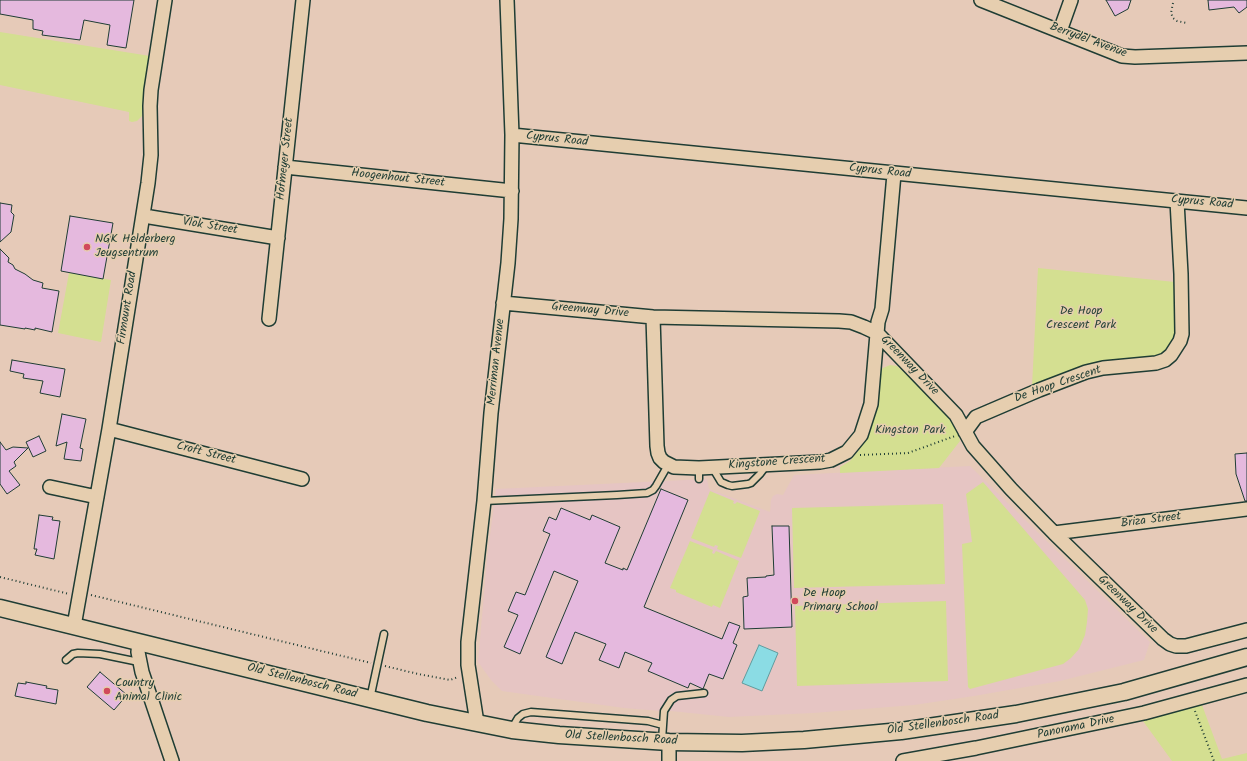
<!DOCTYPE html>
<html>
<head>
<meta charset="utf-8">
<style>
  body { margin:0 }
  canvas { display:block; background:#e6cab8 }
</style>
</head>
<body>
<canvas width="1247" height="761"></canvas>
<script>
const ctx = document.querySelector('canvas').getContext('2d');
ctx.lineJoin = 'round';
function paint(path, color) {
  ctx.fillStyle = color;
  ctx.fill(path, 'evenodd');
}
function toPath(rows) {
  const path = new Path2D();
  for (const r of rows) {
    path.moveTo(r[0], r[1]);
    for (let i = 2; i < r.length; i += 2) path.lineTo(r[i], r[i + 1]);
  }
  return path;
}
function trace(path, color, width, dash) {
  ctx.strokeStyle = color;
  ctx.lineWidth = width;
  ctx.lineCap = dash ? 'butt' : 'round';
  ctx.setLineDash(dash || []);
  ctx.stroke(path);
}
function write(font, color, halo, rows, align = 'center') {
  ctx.font = font + ' Kalam,sans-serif';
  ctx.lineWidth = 3;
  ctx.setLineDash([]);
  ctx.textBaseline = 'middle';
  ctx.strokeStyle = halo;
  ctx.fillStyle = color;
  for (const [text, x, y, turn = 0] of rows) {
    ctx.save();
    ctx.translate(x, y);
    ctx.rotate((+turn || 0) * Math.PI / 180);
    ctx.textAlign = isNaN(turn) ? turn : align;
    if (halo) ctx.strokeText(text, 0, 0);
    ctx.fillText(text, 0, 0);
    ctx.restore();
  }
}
paint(toPath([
  [970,466,1150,642,1144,660,1060,681,974,696,914,705,813,713,729,717,661,710,661,711,624,708,502,691,491,680,478,662,487,559,496,489,707,479,709,489,770,512,771,500,773,496,777,494,783,495,794,475]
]), '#e6c5c3');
paint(toPath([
  [0,32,150,56,142,116,137,121,132,122,129,121,129,112,0,85],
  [1038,268,1175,282,1176,337,1163,355,1153,358,1095,363,1032,386],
  [69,273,111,280,101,342,58,333],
  [890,365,897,366,935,401,952,420,958,434,960,441,939,468,840,473,840,467,850,461,859,450,873,418,881,371,883,368],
  [983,482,1085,600,1088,609,1087,622,1085,635,1079,649,1071,658,1063,664,970,689,968,687,962,544,972,542,966,494],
  [710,491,734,501,733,503,735,504,737,502,760,511,741,558,717,549,718,546,715,545,714,547,691,538],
  [943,504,945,584,794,588,792,508],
  [690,541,713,550,712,553,714,554,716,551,739,561,720,608,713,605,712,607,676,592,676,590,670,588],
  [946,601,948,681,797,686,795,606],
  [1202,705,1222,759,1247,753,1247,761,1172,761,1143,721]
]), '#d4df91');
const water = toPath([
  [759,645,778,653,762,691,742,683,759,645]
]);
paint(water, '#8bdce4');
trace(water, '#609c9e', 1);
const building = toPath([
  [0,0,134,0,126,48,107,45,110,25,84,20,80,40,42,35,43,31,33,29,33,20,0,14,0,0],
  [1106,0,1131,0,1128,9,1115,16,1106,0],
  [1208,0,1247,0,1247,7,1239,13,1234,7,1209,10,1208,0],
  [0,203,12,205,11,212,14,215,11,232,0,242,0,203],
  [70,216,113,223,103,279,61,271,70,216],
  [0,249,9,258,8,262,13,265,15,269,25,274,33,280,43,283,42,288,59,291,52,332,35,328,35,330,25,328,25,329,0,325,0,249],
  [12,360,65,369,60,397,40,393,43,381,23,378,24,374,10,371,12,360],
  [62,414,86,419,80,448,83,449,81,461,64,459,67,442,56,446,62,414],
  [39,436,46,451,33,457,26,442,39,436],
  [0,442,6,450,13,447,28,448,14,462,16,466,9,471,20,485,7,494,0,484,0,442],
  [1247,453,1247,501,1245,501,1236,474,1235,454,1247,453],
  [661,489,688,500,644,607,722,639,729,622,740,626,733,643,737,645,723,679,709,674,703,689,690,683,688,688,648,671,652,663,625,652,619,668,599,660,606,644,575,632,562,664,546,657,578,581,554,571,520,654,504,647,518,615,508,611,516,592,525,595,550,534,543,531,549,517,556,520,561,508,590,520,592,515,620,527,605,563,623,570,623,568,627,570,661,489],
  [39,515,53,517,52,520,60,521,54,559,35,555,37,549,34,549,39,515],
  [772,526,789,526,792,627,744,629,743,597,748,596,747,578,766,577,766,576,774,575,772,526],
  [100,672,127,695,114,710,87,687,100,672],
  [26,682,47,686,46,688,58,690,56,704,15,696,18,683,26,684,26,682]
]);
paint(building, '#e5b9de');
trace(building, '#1f3d34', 1);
const service = toPath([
  [712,467,721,482,728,485,732,486,748,484,751,483,760,474,766,466],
  [699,479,699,468],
  [484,501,617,495,647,493,653,490,656,486,668,465],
  [66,660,73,654,78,653,100,654,139,662],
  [370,699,384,634],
  [512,728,518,718,523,714,531,712,648,721,663,725],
  [662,740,664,711,671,700,677,696,704,693]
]);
const minor = toPath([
  [981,0,1122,56,1135,57,1247,53],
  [1060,31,1071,0],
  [512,135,1247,208],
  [285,167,512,191],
  [143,215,150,217,278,238],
  [503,303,653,317,839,321,851,322,864,327,877,333,956,415,973,446,1011,489,1054,533,1163,639,1170,644,1176,646,1186,646,1247,630],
  [653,317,657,446,658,453,660,458,664,462,674,467,699,468,820,462,831,460,847,452,861,435,871,404,878,322,882,309,894,174],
  [269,319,303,0],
  [109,429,302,479],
  [965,432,976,417,1039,390,1086,372,1103,368,1156,363,1165,360,1171,355,1180,341,1182,334,1181,274,1177,201],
  [50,487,97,497],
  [1054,533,1247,509],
  [74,626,109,429,148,183,151,155,150,106,151,90,165,0],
  [139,642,138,652,142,672,172,761],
  [477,723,468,665,468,642,484,501,491,413,508,263,511,219,512,135,507,0],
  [669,742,669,761],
  [903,761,976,748,1144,713,1247,685]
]);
const tertiary = toPath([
  [0,608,427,713,512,730,559,735,669,742,742,743,804,740,901,731,1016,714,1124,692,1247,657]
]);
trace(service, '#1f3d34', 9);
trace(minor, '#1f3d34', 16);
trace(tertiary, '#1f3d34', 19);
trace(toPath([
  [1173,3,1171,13,1173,18,1177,21,1187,23],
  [860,455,908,453,955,436],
  [0,577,69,594],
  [91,595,371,663],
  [385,666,418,674,450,680,458,677],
  [1195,711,1214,761]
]), '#1f3d34', 2, [1, 3]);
trace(service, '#e6ceaf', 6);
trace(minor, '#e6ceaf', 13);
trace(tertiary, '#e6ceaf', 16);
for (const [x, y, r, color] of [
  [87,247,4,"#d1495b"],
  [795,601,4,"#d1495b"],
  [107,691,4,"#d1495b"]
]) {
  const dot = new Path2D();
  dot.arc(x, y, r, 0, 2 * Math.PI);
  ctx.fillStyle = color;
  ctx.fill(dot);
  trace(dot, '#e6ceaf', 1.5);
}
write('12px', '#1f3d34', '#e6ceaf', [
  ["Berrydel Avenue",1088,41,20],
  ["Cyprus Road",557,140,6],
  ["Hofmeyer Street",286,159,-84],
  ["Cyprus Road",880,172,6],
  ["Hoogenhout Street",398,179,6],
  ["Cyprus Road",1202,203,5],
  ["Vlok Street",210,227,9],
  ["Firmount Road",128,308,-81],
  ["Greenway Drive",590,311,5],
  ["Merriman Avenue",497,362,-84],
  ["Greenway Drive",909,366,46],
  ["De Hoop Crescent",1058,385,-19],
  ["Croft Street",206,454,14],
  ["Kingstone Crescent",777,463,-4],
  ["Briza Street",1151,521,-7],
  ["Greenway Drive",1127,605,44],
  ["Old Stellenbosch Road",302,682,14],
  ["Old Stellenbosch Road",943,724,-8],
  ["Panorama Drive",1076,728,-12],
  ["Old Stellenbosch Road",621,739,3]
]);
write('12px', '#1f3d34', '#e6ceaf', [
  ["NGK Helderberg",95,240],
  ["Jeugsentrum",95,254],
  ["De Hoop",803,594],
  ["Primary School",803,608],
  ["Country",115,684],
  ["Animal Clinic",115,698]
], 'left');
write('12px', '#284539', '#e6ceaf', [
  ["De Hoop",1081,312],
  ["Crescent Park",1081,326],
  ["Kingston Park",910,431]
]);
</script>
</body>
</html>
